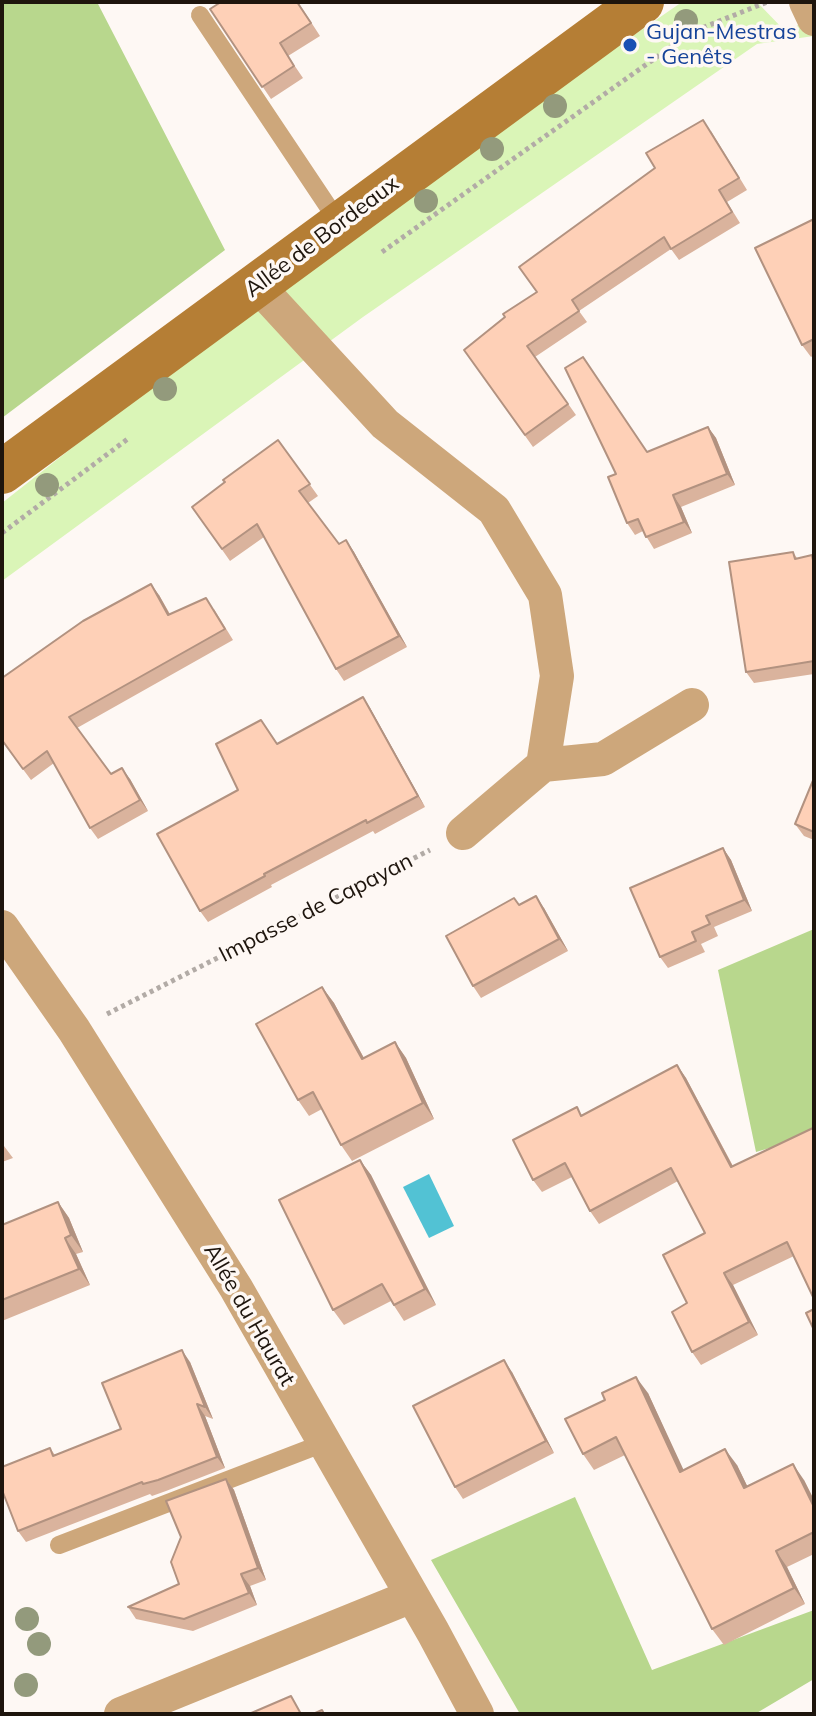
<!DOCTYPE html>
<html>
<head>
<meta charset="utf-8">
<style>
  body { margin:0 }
  #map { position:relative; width:816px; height:1716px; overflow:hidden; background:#fef8f4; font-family:Mulish,sans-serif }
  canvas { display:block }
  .frame { position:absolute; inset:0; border:4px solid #1e150d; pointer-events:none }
</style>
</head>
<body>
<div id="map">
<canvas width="816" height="1716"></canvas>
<div class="frame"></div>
</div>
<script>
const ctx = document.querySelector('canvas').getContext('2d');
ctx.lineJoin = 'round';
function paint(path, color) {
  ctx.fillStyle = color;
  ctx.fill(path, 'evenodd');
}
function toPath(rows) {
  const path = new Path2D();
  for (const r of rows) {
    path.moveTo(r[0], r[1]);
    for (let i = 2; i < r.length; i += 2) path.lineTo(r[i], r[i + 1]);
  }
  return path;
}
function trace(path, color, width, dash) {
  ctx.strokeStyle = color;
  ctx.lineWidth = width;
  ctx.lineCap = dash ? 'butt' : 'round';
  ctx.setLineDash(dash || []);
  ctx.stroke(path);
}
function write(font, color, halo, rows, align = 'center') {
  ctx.font = font + ' Mulish,sans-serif';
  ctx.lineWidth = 7;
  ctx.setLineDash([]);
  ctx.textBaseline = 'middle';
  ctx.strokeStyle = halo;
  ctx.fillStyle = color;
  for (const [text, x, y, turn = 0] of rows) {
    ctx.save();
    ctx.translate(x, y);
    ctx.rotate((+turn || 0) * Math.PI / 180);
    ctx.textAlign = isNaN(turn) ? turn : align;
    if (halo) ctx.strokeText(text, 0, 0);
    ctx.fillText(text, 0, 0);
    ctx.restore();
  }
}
paint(toPath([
  [682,2,757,2,785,31,814,18,814,36,757,44,363,317,2,581,2,503,238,317,464,152]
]), '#daf5b7');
paint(toPath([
  [2,2,97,2,225,250,2,418],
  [814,929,814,1135,756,1152,718,970],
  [575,1497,652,1670,814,1610,814,1679,755,1714,520,1714,431,1560]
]), '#b8d78d');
paint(toPath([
  [429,1174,454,1226,429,1238,403,1187]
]), '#52c2d4');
trace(toPath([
  [382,252,692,32,767,2],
  [2,533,129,438],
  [107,1014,430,850]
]), '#b2aba6', 5, [4, 4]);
trace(toPath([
  [200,15,339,223],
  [59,1545,324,1443]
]), '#cda77b', 18);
trace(toPath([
  [806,2,814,19],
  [257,285,385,424,494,510,545,595,557,676,543,765,463,833],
  [543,765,603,759,692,705],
  [2,927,74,1030,236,1288,433,1632,477,1714],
  [121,1714,412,1596]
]), '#cda77b', 34);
trace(toPath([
  [2,472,642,2]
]), '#b57e35', 44);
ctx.fillStyle = '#939a7c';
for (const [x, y] of [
  [686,21],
  [555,106],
  [492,149],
  [426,201],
  [165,389],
  [47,485],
  [27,1619],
  [39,1644],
  [26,1685]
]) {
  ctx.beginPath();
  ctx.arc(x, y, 12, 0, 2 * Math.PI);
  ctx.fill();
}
paint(toPath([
  [298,2,320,36,288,56,303,78,271,99,210,9],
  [711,131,747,190,727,202,740,223,679,260,671,249,579,311,587,322,535,357,576,415,533,447,464,350,537,292],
  [814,219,814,355,811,357,802,345],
  [708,427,716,438,735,485,681,507,692,533,654,549,643,531,635,535,627,523,616,474,647,452],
  [278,440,318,496,308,503,339,544,346,540,354,552,407,647,344,681,336,669,264,537,230,561,192,507,225,483],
  [793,552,797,558,814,558,814,674,754,683,746,672],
  [159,595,170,614,214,609,233,640,77,728,111,774,130,779,148,811,98,839,90,828,54,763,31,780,2,741],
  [363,697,370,708,425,807,375,834,373,831,271,885,272,887,208,922,200,911,238,790,277,744],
  [814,778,814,840,804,836,795,824],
  [723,848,731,860,752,911,714,927,718,936,701,944,705,952,668,968,660,957],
  [514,898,519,905,544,908,568,951,481,998,473,986],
  [322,987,334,1003,364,1058,395,1042,406,1058,434,1119,352,1161,341,1145,322,1109,309,1116,298,1100],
  [677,1065,686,1078,733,1166,813,1128,794,1256,733,1285,758,1335,701,1365,692,1352,687,1303,705,1233,678,1181,599,1224,590,1211,572,1177,542,1192,533,1180,582,1115],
  [2,1145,4,1146,13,1158,2,1162],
  [360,1160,371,1175,436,1305,404,1321,391,1301,344,1325,333,1310],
  [58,1202,69,1218,83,1252,76,1254,90,1285,2,1321,2,1225],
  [190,1362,213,1419,205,1416,225,1468,166,1491,152,1496,150,1494,26,1542,18,1531,50,1448,55,1455,121,1429],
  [512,1372,554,1453,463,1499,455,1487],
  [648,1393,683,1471,737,1465,747,1486,804,1480,814,1500,814,1554,787,1567,805,1604,724,1645,712,1629,625,1455,594,1470,583,1454],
  [226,1479,234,1490,266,1580,250,1586,257,1605,193,1631,136,1619,128,1607,179,1584]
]), '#dab39d');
paint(toPath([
  [708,427,716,438,735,485,727,474],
  [673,495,681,507,692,533,684,522],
  [346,540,354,552,407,647,399,636],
  [151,584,159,595,176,626,168,615],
  [363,697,370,708,425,807,418,796],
  [122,768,130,779,148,811,140,800],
  [723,848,731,860,752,911,744,900],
  [536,896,544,908,568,951,559,939],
  [322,987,334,1003,373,1075,362,1059],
  [395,1042,406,1058,434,1119,423,1103],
  [677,1065,686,1078,740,1180,731,1167],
  [360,1160,371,1175,436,1305,425,1289],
  [58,1202,69,1218,83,1252,71,1235],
  [65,1238,76,1254,90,1285,79,1269],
  [724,1273,733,1285,758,1335,749,1322],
  [182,1350,190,1362,213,1419,205,1407],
  [504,1360,512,1372,554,1453,546,1441],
  [636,1377,648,1393,692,1488,680,1472],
  [197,1404,205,1416,225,1468,217,1457],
  [725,1449,737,1465,756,1504,744,1488],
  [793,1464,804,1480,814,1500,814,1507],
  [226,1479,234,1490,266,1580,258,1568],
  [776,1551,787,1567,805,1604,794,1588],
  [241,1574,250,1586,257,1605,249,1593]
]), '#b29280');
const building = toPath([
  [221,2,297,2,311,23,280,43,294,66,262,87,210,9,221,2],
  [703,120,739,178,719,190,732,212,671,249,664,237,572,300,579,311,527,346,568,404,525,435,464,350,505,317,503,314,537,292,519,267,655,168,646,153,703,120],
  [814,219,814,339,802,345,755,248,814,219],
  [583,357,647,452,708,427,727,474,673,495,684,522,646,537,638,519,627,523,608,477,616,474,565,368,583,357],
  [278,440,310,484,299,491,339,544,346,540,399,636,336,669,257,524,222,549,192,507,225,482,223,480,278,440],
  [793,552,795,559,812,555,814,565,814,661,746,672,729,562,793,552],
  [151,584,168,615,206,598,225,629,69,717,111,774,122,768,140,800,90,828,47,751,23,769,2,740,2,678,83,621,151,584],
  [363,697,418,796,367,823,366,820,264,874,265,876,200,911,157,834,238,790,216,744,261,720,277,744,363,697],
  [814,778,814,832,795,824,814,778],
  [723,848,744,900,706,916,710,924,692,932,696,941,660,957,630,888,723,848],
  [536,896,559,939,473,986,446,936,514,898,519,905,536,896],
  [322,987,362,1059,395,1042,423,1103,341,1145,313,1092,298,1100,256,1024,322,987],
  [677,1065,731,1167,813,1128,814,1130,814,1299,787,1242,724,1273,749,1322,692,1352,672,1312,687,1303,663,1255,705,1233,671,1168,590,1211,565,1163,533,1180,513,1140,577,1107,581,1116,677,1065],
  [360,1160,425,1289,394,1305,382,1284,333,1310,279,1200,360,1160],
  [58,1202,71,1235,65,1238,79,1269,2,1300,2,1225,58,1202],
  [814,1309,814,1330,806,1313,814,1309],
  [182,1350,205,1407,197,1404,217,1457,158,1480,143,1484,142,1482,18,1531,2,1490,2,1467,50,1448,53,1456,121,1429,102,1383,182,1350],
  [504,1360,546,1441,455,1487,413,1406,504,1360],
  [636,1377,680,1472,725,1449,744,1488,793,1464,814,1507,814,1532,776,1551,794,1588,712,1629,616,1437,583,1454,565,1419,605,1400,602,1393,636,1377],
  [226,1479,258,1568,241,1574,249,1593,184,1619,128,1607,179,1584,171,1562,181,1537,166,1501,226,1479],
  [291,1696,301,1714,249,1714,291,1696],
  [322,1710,324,1714,313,1714,322,1710]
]);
paint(building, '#fed0b7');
trace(building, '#b29280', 2);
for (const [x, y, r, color] of [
  [630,45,8,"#1a4fb4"]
]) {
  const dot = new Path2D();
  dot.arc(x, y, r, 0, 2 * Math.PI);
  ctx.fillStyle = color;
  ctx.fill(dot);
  trace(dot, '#fef8f4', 3);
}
write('22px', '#164399', '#fef8f4', [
  ["Gujan-Mestras",646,32],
  ["- Genêts",646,57]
], 'left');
write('22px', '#1e150d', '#fef8f4', [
  ["Allée de Bordeaux",322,237,-37],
  ["Impasse de Capayan",316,908,-27],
  ["Allée du Haurat",249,1315,60]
]);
</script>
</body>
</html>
